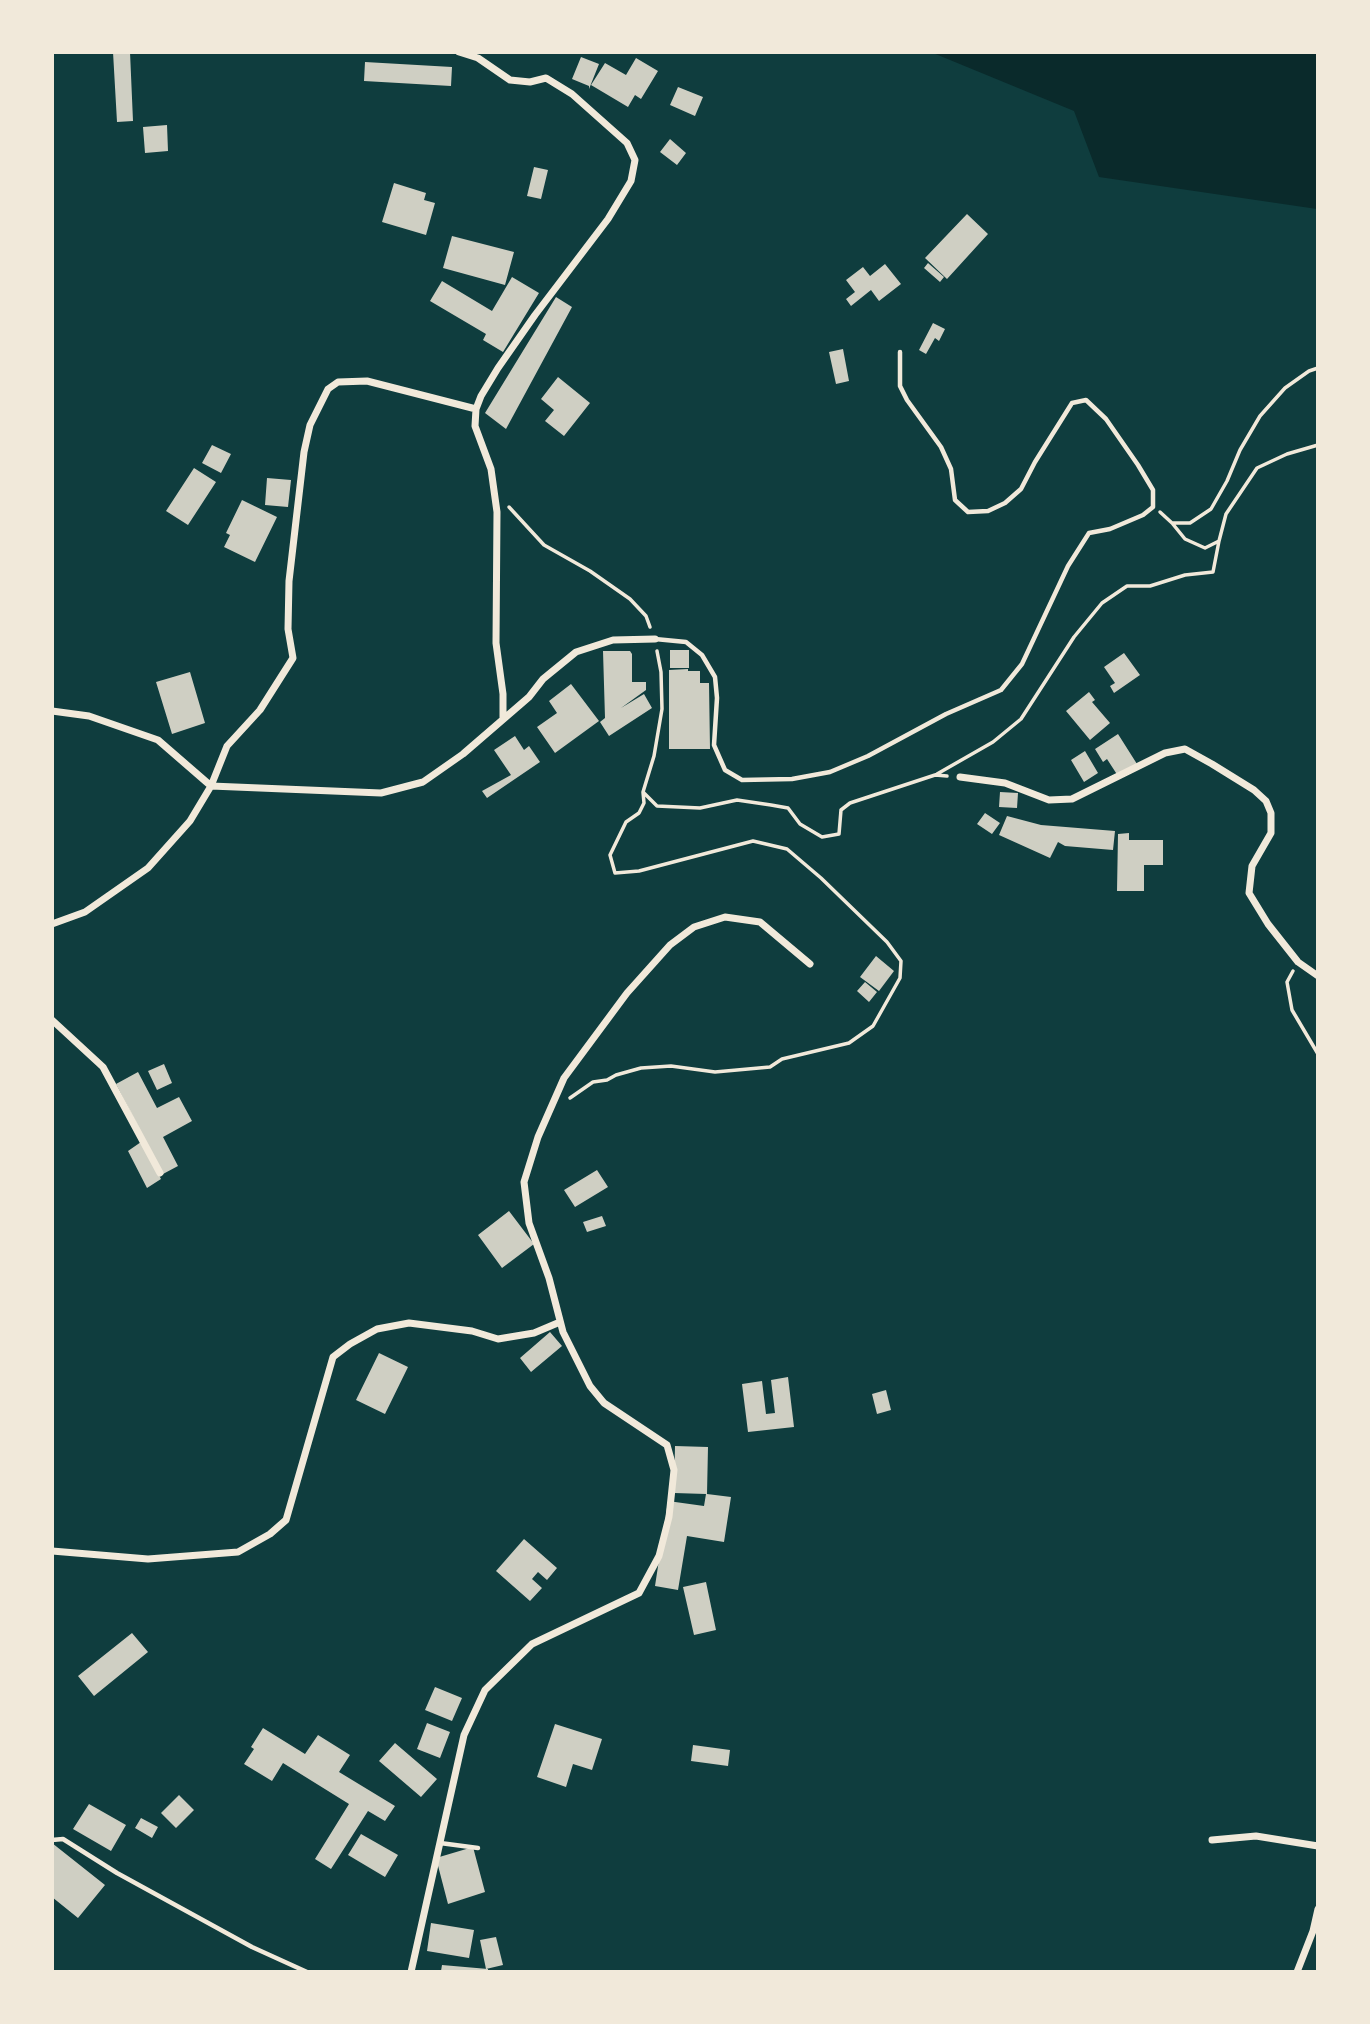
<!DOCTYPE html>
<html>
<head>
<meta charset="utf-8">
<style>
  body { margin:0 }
  #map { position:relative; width:1370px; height:2024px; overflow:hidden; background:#0f3d3e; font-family:"Noto Serif",serif }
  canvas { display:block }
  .frame { position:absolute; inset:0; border:54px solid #f1e9da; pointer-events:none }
</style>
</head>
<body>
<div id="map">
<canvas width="1370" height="2024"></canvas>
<div class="frame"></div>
</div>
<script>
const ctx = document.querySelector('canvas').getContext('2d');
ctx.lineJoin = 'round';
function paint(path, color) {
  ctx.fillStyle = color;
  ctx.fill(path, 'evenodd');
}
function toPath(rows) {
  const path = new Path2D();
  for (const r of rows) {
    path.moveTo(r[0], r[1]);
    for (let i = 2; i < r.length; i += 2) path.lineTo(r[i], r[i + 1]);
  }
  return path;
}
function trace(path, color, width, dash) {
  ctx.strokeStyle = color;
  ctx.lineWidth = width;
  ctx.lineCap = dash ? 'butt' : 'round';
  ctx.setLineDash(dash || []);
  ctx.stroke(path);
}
paint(toPath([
  [933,53,1317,53,1317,209,1099,177,1074,111]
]), '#0a2a2b');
paint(toPath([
  [113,52,130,52,133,121,117,122],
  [581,57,599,64,589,89,589,86,572,79],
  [636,58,658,71,641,99,635,95,628,107,591,85,605,63,626,75],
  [365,62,452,67,451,86,364,81],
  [678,87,703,97,695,116,670,105],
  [167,125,168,151,145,153,143,127],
  [670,139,686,153,677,165,660,152],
  [534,167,548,170,541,199,527,196],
  [394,183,426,193,424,200,435,203,426,235,382,222],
  [967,214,988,234,947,279,925,258],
  [452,236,514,252,505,285,443,268],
  [928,263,944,277,940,282,924,268],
  [885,264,901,284,879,301,871,290,851,306,846,299,855,292,846,280,863,267,870,276],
  [512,277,539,293,503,352,483,340,486,334,430,301,442,281,492,311],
  [556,297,572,307,506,429,485,413],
  [933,323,945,329,939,341,935,338,926,354,919,350],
  [843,349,849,381,836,384,829,352],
  [558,377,590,403,564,436,545,421,554,410,541,399],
  [212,445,231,454,221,473,202,463],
  [194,468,216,482,188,525,166,511],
  [267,478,291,480,288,507,265,505],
  [242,500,277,517,255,562,224,547,230,535,226,533],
  [670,650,689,650,689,668,670,668],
  [603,651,630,651,632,654,632,682,646,682,646,690,621,708,644,694,652,708,609,736,600,722,605,718],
  [1124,653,1140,675,1114,693,1110,686,1115,683,1104,667],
  [688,669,688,671,700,671,700,683,709,683,710,749,669,749,669,670],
  [190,672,205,723,172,734,156,682],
  [571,684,599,721,555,753,537,727,557,713,549,701],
  [1089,692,1095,700,1092,702,1110,723,1090,740,1066,711],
  [1118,734,1137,764,1118,776,1107,759,1103,762,1095,749],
  [515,736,524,750,529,746,540,762,487,798,482,791,511,775,494,750],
  [1085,751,1098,773,1084,782,1071,760],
  [1000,792,1018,793,1017,808,999,807],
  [985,813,1000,823,992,834,977,824],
  [1007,816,1041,825,1115,831,1113,850,1065,846,1058,842,1050,858,999,835],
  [1129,833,1129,840,1163,840,1163,865,1144,865,1144,891,1117,891,1118,834],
  [876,956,894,971,879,991,860,977],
  [865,982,877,992,869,1002,857,991],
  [164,1064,172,1083,157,1090,148,1071],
  [138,1072,157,1108,179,1097,192,1121,163,1137,178,1166,163,1174,116,1084],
  [141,1142,161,1179,147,1188,128,1151],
  [597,1170,608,1187,575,1207,564,1190],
  [509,1211,534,1244,502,1268,478,1235],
  [602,1216,606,1226,587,1232,583,1222],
  [550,1332,562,1346,531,1372,520,1358],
  [379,1353,408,1367,385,1414,356,1400],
  [788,1377,794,1427,748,1432,742,1384,762,1381,766,1414,775,1413,771,1380],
  [886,1390,891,1410,877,1414,872,1394],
  [675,1446,708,1447,707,1494,731,1497,724,1542,687,1536,678,1590,655,1586,668,1501,704,1506,706,1494,674,1493],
  [524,1539,557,1568,547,1580,538,1572,532,1579,542,1588,530,1601,496,1571],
  [706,1582,716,1630,694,1635,683,1587],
  [132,1633,148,1652,94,1696,78,1676],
  [435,1687,462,1698,452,1721,425,1710],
  [427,1723,450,1732,440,1758,417,1749],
  [555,1724,602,1739,592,1770,573,1764,566,1787,537,1777],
  [263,1728,305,1754,318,1735,350,1755,339,1772,395,1806,385,1821,368,1811,331,1869,315,1859,349,1804,283,1763,272,1781,244,1764,254,1749,251,1747],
  [395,1743,437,1779,421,1797,379,1761],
  [693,1745,730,1750,728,1766,691,1761],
  [179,1795,194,1810,176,1828,161,1813],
  [89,1804,126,1825,111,1851,73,1829],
  [141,1818,158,1827,152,1838,135,1828],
  [361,1834,398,1855,385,1877,348,1855],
  [52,1843,105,1885,78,1918,52,1897],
  [473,1847,485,1892,448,1904,436,1858],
  [431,1923,474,1930,469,1958,427,1951],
  [496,1937,503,1965,486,1969,480,1940],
  [442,1965,488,1969,488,1971,441,1971]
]), '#cfcfc3');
trace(toPath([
  [509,507,544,545,590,571,630,599,646,616,650,627],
  [1160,512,1172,523,1190,523,1211,509,1227,481,1240,450,1260,416,1285,388,1309,371,1318,368],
  [1172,523,1185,539,1205,548,1219,541,1226,514,1257,468,1287,454,1318,445],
  [657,651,661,672,662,709,654,756,643,792,657,806,700,808,737,800,771,805,788,808,800,824,822,837,839,834,841,810,850,803,935,775,947,776],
  [937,774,993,742,1021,719,1074,637,1102,603,1127,586,1150,586,1185,575,1213,572,1219,541],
  [1293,971,1287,982,1292,1010,1318,1054],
  [570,1098,593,1082,607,1080,616,1075,641,1068,671,1066,715,1072,770,1067,782,1059,849,1043,873,1026,900,978,901,961,887,942,821,878,787,849,753,841,639,871,615,873,610,855,626,822,639,813,644,803,643,792]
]), '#f1e9da', 3.5);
trace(toPath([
  [655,639,686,642,702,655,715,677,717,698,714,745,725,770,742,780,792,779,830,772,868,756,946,714,1001,690,1022,664,1068,566,1089,533,1110,529,1143,515,1153,507,1153,490,1138,465,1106,419,1086,400,1072,403,1035,462,1021,489,1005,503,988,511,968,512,955,500,951,469,941,447,907,400,900,386,900,352],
  [52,1840,63,1839,117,1873,252,1947,307,1972],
  [440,1843,478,1848]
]), '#f1e9da', 4.5);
trace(toPath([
  [459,52,478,58,510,80,530,82,546,78,572,94,627,143,635,160,631,181,608,219,535,315,498,368,481,396,476,409,475,426,491,469,497,512,496,643,503,694,503,718],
  [52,711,89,716,158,740,211,786],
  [960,777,1005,783,1049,800,1072,799,1165,753,1185,749,1212,764,1254,790,1266,801,1271,813,1271,833,1252,866,1249,893,1268,924,1298,962,1318,976],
  [211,786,381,793,423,782,463,754,529,697,543,679,576,652,613,640,655,639],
  [52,924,85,912,148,868,190,821,211,786,227,746,260,710,293,658,288,629,289,581,304,452,310,425,328,389,338,382,367,381,476,409],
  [52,1020,103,1067,160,1173],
  [52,1551,148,1559,238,1552,270,1534,286,1520,333,1357,350,1344,377,1329,409,1323,472,1331,498,1339,534,1333,560,1322],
  [1212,1840,1256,1836,1318,1846],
  [411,1972,464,1735,485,1690,532,1644,639,1593,659,1556,669,1517,674,1470,667,1445,604,1403,590,1386,563,1332,549,1278,529,1223,524,1182,538,1137,564,1078,627,993,670,945,694,927,725,917,760,922,810,964],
  [1297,1972,1313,1931,1318,1909]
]), '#f1e9da', 7);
</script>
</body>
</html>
